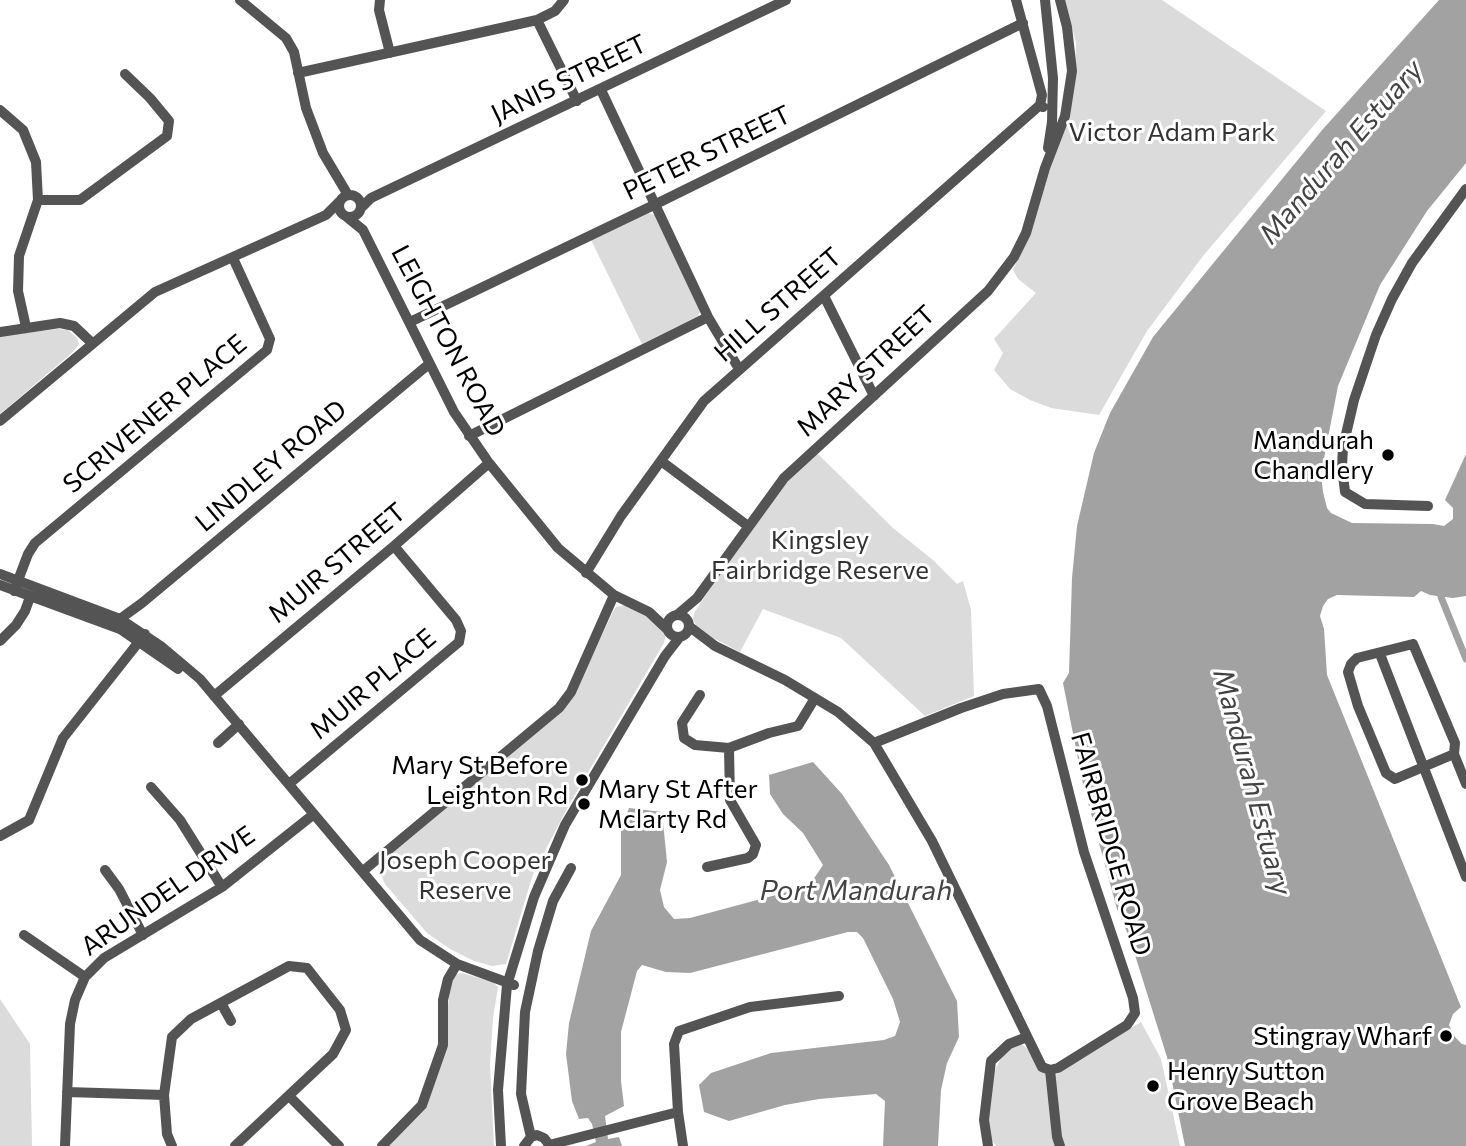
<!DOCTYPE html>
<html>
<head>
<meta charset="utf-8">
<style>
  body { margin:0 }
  canvas { display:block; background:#fff }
</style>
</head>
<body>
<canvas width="1466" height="1146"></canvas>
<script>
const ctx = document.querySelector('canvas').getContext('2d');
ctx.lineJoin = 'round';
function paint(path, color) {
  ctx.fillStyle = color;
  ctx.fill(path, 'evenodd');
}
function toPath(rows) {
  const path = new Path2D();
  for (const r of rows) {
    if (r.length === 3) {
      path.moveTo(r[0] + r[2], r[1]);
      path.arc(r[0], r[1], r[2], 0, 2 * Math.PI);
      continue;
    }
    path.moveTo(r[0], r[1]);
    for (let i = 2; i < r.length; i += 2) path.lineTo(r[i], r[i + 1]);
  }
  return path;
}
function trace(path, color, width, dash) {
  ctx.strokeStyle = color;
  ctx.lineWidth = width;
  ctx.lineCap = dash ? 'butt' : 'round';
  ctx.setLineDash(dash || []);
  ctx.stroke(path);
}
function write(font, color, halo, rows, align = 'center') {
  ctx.font = font + ' Commissioner,sans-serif';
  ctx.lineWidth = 6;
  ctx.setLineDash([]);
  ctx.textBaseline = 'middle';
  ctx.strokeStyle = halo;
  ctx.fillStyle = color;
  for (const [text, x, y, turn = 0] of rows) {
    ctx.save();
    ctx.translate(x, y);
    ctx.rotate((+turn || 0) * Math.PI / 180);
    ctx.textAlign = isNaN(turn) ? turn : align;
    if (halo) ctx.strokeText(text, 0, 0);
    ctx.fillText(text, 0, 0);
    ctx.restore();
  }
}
paint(toPath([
  [1065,0,1162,0,1326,111,1203,256,1147,331,1099,415,1051,408,1030,400,1010,389,994,370,1003,353,994,339,1036,293,1018,279,1013,270,1032,228,1075,70,1076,43],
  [648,213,656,215,700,312,698,316,642,344,591,240],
  [58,329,68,330,77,338,79,344,73,352,0,414,0,336],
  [817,453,893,528,933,560,957,584,963,581,971,610,974,696,925,716,841,638,763,609,740,652,709,636,697,627,693,619,694,613,744,537,776,493],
  [625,605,658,621,666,633,664,643,570,803,533,874,506,964,492,966,474,961,450,949,427,933,385,884,381,875,382,861,576,690,612,614,616,607],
  [462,973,493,982,498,987,493,1018,490,1064,494,1146,389,1146,424,1108,444,1055,450,984,454,975],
  [0,999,30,1044,32,1146,0,1146],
  [1141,1022,1161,1059,1180,1146,996,1146,989,1137,987,1115,994,1072,1001,1058,1009,1049,1016,1045,1023,1045,1056,1075]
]), '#dbdbdb');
paint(toPath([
  [1439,0,1466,0,1466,163,1427,211,1380,285,1338,386,1321,474,1323,492,1327,508,1331,513,1352,523,1433,524,1444,526,1453,519,1453,508,1445,500,1466,454,1466,596,1453,598,1430,595,1421,591,1414,597,1337,595,1328,599,1323,606,1320,616,1324,629,1327,675,1461,1007,1453,1014,1449,1025,1455,1037,1462,1044,1466,1045,1466,1146,1185,1146,1167,1057,1130,939,1117,909,1083,784,1063,683,1069,673,1072,578,1077,526,1094,453,1110,413,1153,337,1323,129],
  [813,762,842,794,889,865,957,1001,959,1037,947,1063,941,1090,938,1146,883,1146,885,1101,876,1094,819,1099,785,1105,729,1121,704,1112,699,1085,711,1073,771,1053,884,1040,895,1036,900,1022,893,999,863,938,857,932,848,932,690,973,666,972,642,965,637,971,621,1032,621,1081,624,1106,605,1116,608,1139,619,1137,622,1146,586,1146,596,1142,592,1124,588,1118,579,1119,572,1101,566,1054,569,1023,591,931,621,875,621,828,629,808,662,812,667,862,660,890,664,907,674,919,690,918,802,888,815,877,823,865,803,833,783,814,770,794,769,775]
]), '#a2a2a2');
trace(toPath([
  [1441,597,1466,659]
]), '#a2a2a2', 7);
trace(toPath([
  [240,0,286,38,294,52,306,108,323,153,348,195],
  [380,0,379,10,390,53],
  [1016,0,1042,95,1040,105,1043,107],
  [1045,0,1053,78,1052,122,1048,148],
  [537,20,577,101],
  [298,73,537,20,555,11,564,0],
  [601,90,708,317,739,369],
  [0,110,23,130,36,162,38,200,19,256,18,291,26,327],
  [350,206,11],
  [38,200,80,200,167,136,169,121,150,98,125,74],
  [362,207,371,198,786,0],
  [347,217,363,230,454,412,489,463,558,548,614,595,649,612,667,629],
  [824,296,874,396],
  [410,322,656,204,1023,23],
  [0,332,60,323,74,326,92,343],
  [0,421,155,292,326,215,339,202],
  [469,436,708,317],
  [661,461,748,526],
  [1428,506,1365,504,1345,492,1342,466,1343,447,1354,400,1376,335,1392,299,1412,263,1466,189],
  [586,573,621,516,704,401,1040,105],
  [0,574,120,619,162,647,200,679,420,940,457,964,514,985],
  [0,585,120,629,178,669],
  [14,591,28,554,35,543,267,350,270,339,233,258],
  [678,626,11],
  [677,615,697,598,784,478,988,291,1014,257,1026,233,1045,168,1065,116,1072,71,1067,27,1060,0],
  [120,619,142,603,429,364],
  [690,627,715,646,785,680,838,712,874,743,932,841,1042,1067,1050,1070],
  [0,641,16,625,25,611,30,597],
  [1413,644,1455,743,1454,754,1395,779,1386,773,1358,706,1348,672,1351,664,1357,658,1413,644],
  [1380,654,1466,877],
  [700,695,682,723,684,738,695,745,729,748,769,733,798,726,815,698],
  [214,696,394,546,489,463],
  [218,743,239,724],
  [874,743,961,708,1003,694,1039,689,1047,706,1084,852,1133,998,1135,1013,1127,1025,1058,1068,1050,1070],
  [1454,754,1466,784],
  [289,784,459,642,461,631,456,620,394,546],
  [151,787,180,820,222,887],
  [0,836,29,820,63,738,145,634],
  [707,867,748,858,753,854,756,845,730,800,729,748],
  [105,870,119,889,143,935],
  [363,871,559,708,571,692,614,595],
  [24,935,85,977],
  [221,1003,231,1021],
  [1050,1070,1057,1137,1060,1146],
  [67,1092,164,1095],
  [289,1096,339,1146],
  [531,1137,521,1094,525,1012,538,951,553,901,571,868],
  [549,1145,678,1112],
  [65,1146,70,1024,75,1000,85,977,104,958,222,887,314,814],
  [172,1146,167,1134,164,1095,172,1037,191,1019,289,966,307,968,340,1010,346,1030,333,1054,235,1146],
  [382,1146,422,1105,443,1045,443,1000,448,979,457,964],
  [501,1146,498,1090,507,985,534,897,565,825,665,656,679,638],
  [524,1146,531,1137,537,1135,544,1138,550,1146],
  [683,1146,678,1112,674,1044,679,1031,750,1007,839,996],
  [988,1146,984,1120,991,1061,1009,1044,1027,1037]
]), '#545454', 10);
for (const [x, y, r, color] of [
  [1388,455,7,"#000"],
  [582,780,7,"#000"],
  [584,804,7,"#000"],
  [1446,1036,7,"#000"],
  [1153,1086,7,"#000"]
]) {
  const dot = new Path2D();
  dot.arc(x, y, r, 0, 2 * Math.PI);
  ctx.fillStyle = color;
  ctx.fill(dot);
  trace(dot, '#fff', 2.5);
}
write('26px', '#000', '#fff', [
  ["JANIS STREET",569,79,-26],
  ["PETER STREET",707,153,-26],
  ["HILL STREET",778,305,-41],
  ["LEIGHTON ROAD",448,341,62],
  ["MARY STREET",866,371,-43],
  ["SCRIVENER PLACE",155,414,-40],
  ["LINDLEY ROAD",271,466,-40],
  ["MUIR STREET",337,563,-40],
  ["MUIR PLACE",373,684,-40],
  ["FAIRBRIDGE ROAD",1111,844,74],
  ["ARUNDEL DRIVE",168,891,-35]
]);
write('26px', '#323232', '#fff', [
  ["Victor Adam Park",1172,132],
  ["Kingsley",820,540],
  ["Fairbridge Reserve",820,570],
  ["Joseph Cooper",465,860],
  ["Reserve",465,890]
]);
write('26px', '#000', '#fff', [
  ["Mandurah",1374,440],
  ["Chandlery",1374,470],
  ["Mary St Before",568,765],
  ["Leighton Rd",568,795],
  ["Mary St After",598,789,"left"],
  ["Mclarty Rd",598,819,"left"],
  ["Stingray Wharf",1432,1036],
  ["Henry Sutton",1167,1071,"left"],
  ["Grove Beach",1167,1101,"left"]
], 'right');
write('italic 28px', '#434343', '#fff', [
  ["Mandurah Estuary",1341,152,-49],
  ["Mandurah Estuary",1252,782,75],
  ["Port Mandurah",856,891]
]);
</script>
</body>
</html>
